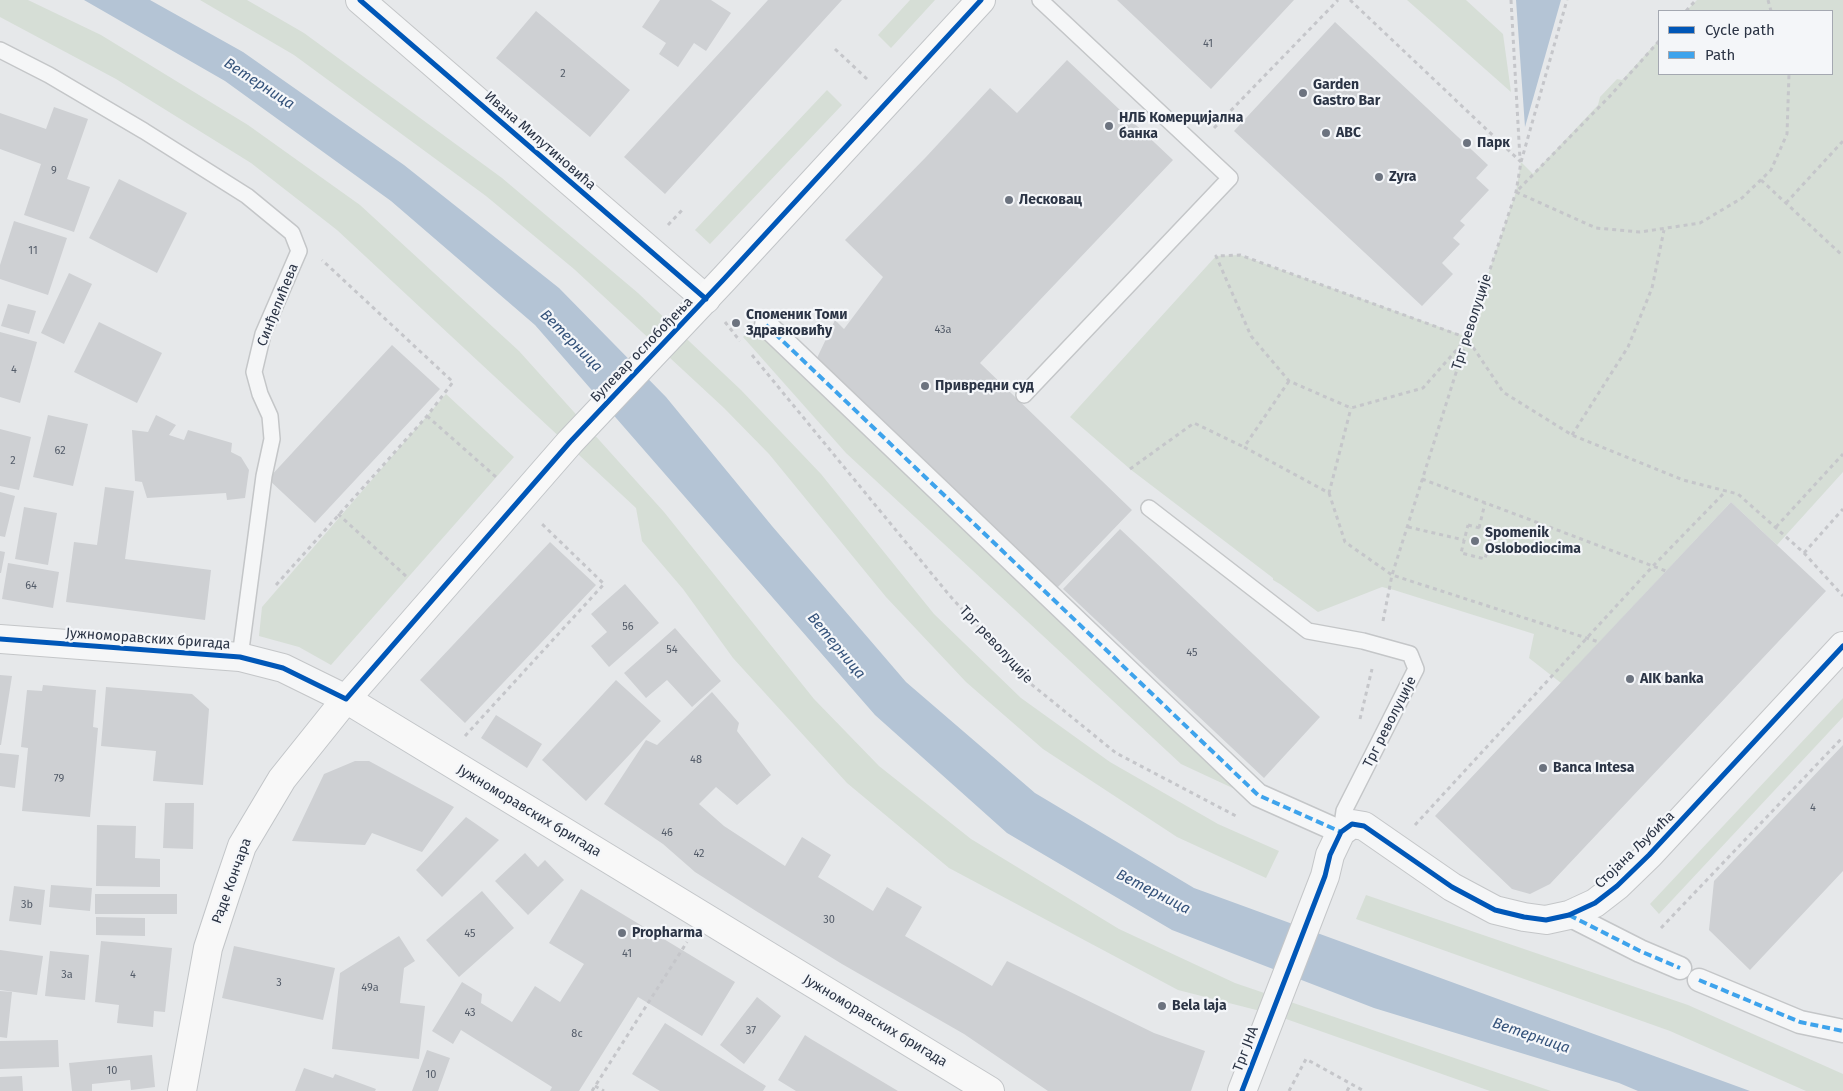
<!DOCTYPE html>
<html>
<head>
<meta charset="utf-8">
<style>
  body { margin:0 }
  #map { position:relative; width:1843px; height:1091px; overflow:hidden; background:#e6e8ea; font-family:"Fira Sans",sans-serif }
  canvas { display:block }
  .legend { position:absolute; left:1658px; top:10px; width:175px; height:65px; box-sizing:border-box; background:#f4f6f9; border:1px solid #a4a8b1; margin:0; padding:6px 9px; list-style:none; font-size:15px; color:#2b3445 }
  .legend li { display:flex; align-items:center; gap:10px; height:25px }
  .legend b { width:25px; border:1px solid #a4a8b1 }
</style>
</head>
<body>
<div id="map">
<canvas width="1843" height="1091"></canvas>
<ul class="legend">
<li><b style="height:6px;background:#0057b8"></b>Cycle path</li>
<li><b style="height:6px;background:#3ea3ec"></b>Path</li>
</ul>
</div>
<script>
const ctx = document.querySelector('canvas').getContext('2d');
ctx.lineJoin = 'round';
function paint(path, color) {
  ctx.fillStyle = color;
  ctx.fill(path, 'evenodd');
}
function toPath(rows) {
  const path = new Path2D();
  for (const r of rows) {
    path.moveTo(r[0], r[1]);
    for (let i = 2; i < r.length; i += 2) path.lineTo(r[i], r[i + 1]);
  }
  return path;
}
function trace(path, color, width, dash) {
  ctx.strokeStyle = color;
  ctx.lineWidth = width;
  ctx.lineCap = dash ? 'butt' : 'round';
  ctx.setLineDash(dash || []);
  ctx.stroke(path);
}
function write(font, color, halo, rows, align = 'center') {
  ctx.font = font + ' "Fira Sans",sans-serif';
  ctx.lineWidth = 4.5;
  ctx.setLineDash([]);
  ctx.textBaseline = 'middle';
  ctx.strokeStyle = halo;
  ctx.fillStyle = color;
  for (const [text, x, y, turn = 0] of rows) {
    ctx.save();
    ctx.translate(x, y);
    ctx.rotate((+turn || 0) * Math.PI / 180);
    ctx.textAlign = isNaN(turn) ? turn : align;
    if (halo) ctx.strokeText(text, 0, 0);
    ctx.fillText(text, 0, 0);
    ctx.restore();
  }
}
paint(toPath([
  [0,0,28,0,101,35,248,125,360,205,519,351,664,512,814,699,879,766,971,839,1119,929,1235,983,1551,1091,1490,1091,1272,1014,1178,990,949,868,847,783,733,658,683,589,642,541,636,508,337,230,251,163,116,79,0,17],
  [200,0,247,0,304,33,502,178,638,293,741,390,821,474,934,614,1021,698,1110,762,1218,824,1279,851,1266,878,1177,837,1043,749,966,682,886,597,769,454,724,408,574,269,486,196,294,55],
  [910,0,935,0,891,48,878,35],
  [1407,0,1466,0,1503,34,1511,92],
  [1697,0,1843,0,1843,472,1777,545,1731,502,1561,683,1529,658,1534,634,1394,590,1382,587,1318,612,1280,584,1273,580,1273,578,1130,469,1070,417,1216,256,1240,255,1467,337,1516,192,1521,162,1533,174,1598,105,1600,97,1617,79,1622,80,1659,40,1659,74,1832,74,1832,11,1686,11],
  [827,90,842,105,710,244,695,230],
  [756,324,1254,798,1181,764,846,453,743,337],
  [446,394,514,457,331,665,299,647,259,636,262,607],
  [1843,698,1843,717,1659,914,1650,904],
  [1366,895,1688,1005,1843,1074,1843,1091,1806,1091,1670,1031,1356,919]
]), '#d6ded6');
paint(toPath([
  [84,0,150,0,243,52,404,165,559,288,666,397,772,526,906,682,1035,793,1194,888,1750,1091,1638,1091,1619,1083,1374,1008,1172,930,1007,833,875,715,535,325,391,201,225,81],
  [1516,0,1561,0,1525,127]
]), '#b4c4d5');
paint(toPath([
  [660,0,711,0,731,13,706,51,694,43,678,67,659,54,666,43,642,27],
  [768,0,842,0,665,194,624,157],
  [1117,0,1294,0,1211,89],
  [536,11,630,90,590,137,496,58],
  [1335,22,1488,165,1476,178,1489,190,1460,221,1465,225,1453,238,1460,244,1442,263,1453,274,1422,306,1234,131],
  [1067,60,1173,160,980,363,1132,510,1057,588,817,358,835,320,844,329,883,277,845,240,926,157,990,88,1017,113],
  [54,107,88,119,67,179,90,187,74,232,24,215,41,164,0,149,0,113,46,129],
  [119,179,187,213,157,273,89,238],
  [14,221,67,238,48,295,0,279,0,265],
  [69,273,92,284,64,344,41,333],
  [8,304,36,311,29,334,1,326],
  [99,322,162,353,137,403,74,372],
  [0,332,37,342,20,403,0,397],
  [392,345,440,389,315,523,268,479],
  [48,415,88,424,73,486,33,477],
  [156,415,176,425,169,435,184,440,188,430,232,443,231,452,241,457,249,470,245,498,227,500,226,493,147,498,142,482,135,481,132,430,148,432],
  [0,429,31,437,19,490,0,486],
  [105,487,134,491,125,559,211,570,205,620,66,602,74,542,97,545],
  [0,492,15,496,5,537,0,536],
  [1731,502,1826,591,1550,884,1530,894,1512,889,1435,816],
  [24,507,57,513,48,565,15,559],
  [1120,529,1320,717,1264,778,1063,589],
  [550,542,596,585,465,723,420,680],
  [0,551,5,552,1,573,0,573],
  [8,563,59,572,53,608,2,599],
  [625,584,659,623,609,667,591,646,607,632,591,614],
  [675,628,721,681,692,707,667,680,646,698,624,673],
  [0,675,12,676,1,745,0,745],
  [616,680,661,721,586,801,542,760],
  [43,685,96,690,93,727,98,728,90,817,22,811,28,748,21,747,27,690,42,691],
  [106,687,192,694,209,709,203,785,153,781,156,751,101,746],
  [712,692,739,723,737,731,771,775,737,805,716,787,699,804,724,826,785,866,802,837,831,855,818,877,873,911,887,887,922,907,905,936,992,986,1007,961,1154,1033,1205,1051,1191,1091,1048,1091,964,1034,842,964,756,911,695,872,663,844,604,804,646,740,657,745],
  [496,715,542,744,527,768,481,738],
  [1843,745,1843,871,1750,970,1709,930,1714,881],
  [0,753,19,755,15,788,0,786],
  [355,761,369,761,454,807,422,852,372,833,365,845,292,841,324,774],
  [165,803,194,803,193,849,163,848],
  [466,817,499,840,442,897,416,870],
  [97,825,136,826,135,858,160,859,160,887,96,886],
  [525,853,538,867,545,860,564,880,528,915,495,881],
  [51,885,92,888,90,911,49,907],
  [14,886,45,890,41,925,9,921],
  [581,889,735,982,702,1036,638,997,579,1091,550,1091,552,1087,461,1030,453,1044,432,1031,462,982,482,994,481,1003,512,1022,535,986,560,1002,584,964,549,943],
  [482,891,514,928,459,977,426,940],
  [95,894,177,894,177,914,95,914],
  [96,917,145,918,145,936,96,935],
  [399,936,415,961,404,968,400,1003,425,1006,419,1059,332,1049,340,973],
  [101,941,172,948,165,1012,154,1011,153,1027,117,1023,119,1005,95,1002],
  [234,946,335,968,323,1020,222,998],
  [0,950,43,956,37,995,0,990],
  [50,951,89,955,85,1000,45,996],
  [0,991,12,992,7,1038,0,1037],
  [757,997,781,1016,744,1064,720,1045],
  [665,1023,766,1086,763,1091,660,1091,632,1074],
  [805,1035,811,1039,898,1091,796,1091,778,1080],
  [58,1040,59,1067,0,1069,0,1041],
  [427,1050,450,1058,438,1091,412,1091],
  [152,1055,155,1087,131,1090,130,1080,92,1084,92,1091,72,1091,69,1063],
  [304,1068,333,1078,335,1074,376,1089,375,1091,295,1091],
  [22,1076,23,1091,0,1091,0,1077]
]), '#ced0d3');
const service = toPath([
  [0,50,49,75,144,131,247,196,292,233,299,251,263,334,254,372,260,394,270,416,272,439,264,476,240,657],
  [1024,395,1230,178,1040,0],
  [1149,508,1308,631,1363,641,1410,654,1416,669,1344,811,1341,832]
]);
const pedestrian = toPath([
  [766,325,1258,795,1341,832],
  [1569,915,1640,951,1680,968],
  [1699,980,1800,1022,1843,1031]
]);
const minor = toPath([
  [360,0,706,299]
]);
const tertiary = toPath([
  [0,639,240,657,283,668,346,699],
  [1242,1091,1325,876,1330,855,1341,832,1352,824,1364,826,1452,887,1495,910,1524,917,1546,920,1569,915,1595,903,1617,886,1649,855,1843,646]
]);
const primary = toPath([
  [346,699,990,1091],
  [182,1091,208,948,227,890,242,846,282,779,346,699,570,442,724,279,981,0]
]);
trace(service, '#c4c6c8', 18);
trace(pedestrian, '#c4c6c8', 25);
trace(minor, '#c4c6c8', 30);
trace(tertiary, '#c4c6c8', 30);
trace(primary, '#c2c5c8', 30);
trace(toPath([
  [1350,0,1521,162],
  [1511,0,1520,159],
  [1768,0,1771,11],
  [1686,11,1696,0],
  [1659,41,1610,96,1516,192,1596,228,1640,232,1700,223,1742,198,1771,170,1787,134,1789,74],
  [835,49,867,79],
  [1214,128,1338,0],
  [1761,180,1843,256],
  [1786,203,1843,141],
  [668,225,684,208],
  [725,322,740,341],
  [1467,338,1423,388,1351,408,1289,381,1251,336,1216,256,1240,255,1467,338,1503,392,1572,435,1683,480,1738,494,1804,553,1843,596],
  [752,355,950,596,1031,684,1116,753,1236,816],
  [1289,381,1244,447,1329,493,1351,408],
  [427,416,496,477],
  [1572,435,1628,347,1652,288,1664,230],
  [1130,469,1194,423,1244,447],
  [1422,479,1666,571],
  [1329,493,1345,542,1392,575,1599,642],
  [338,514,407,577],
  [1468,525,1492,531,1485,559,1461,553,1468,525],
  [1408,527,1464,540],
  [1776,527,1843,454],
  [1479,528,1485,503],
  [1804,553,1843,509],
  [276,585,427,416,453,382,322,260],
  [1383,621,1392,575,1467,338,1516,192,1521,162,1567,0],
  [1360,719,1372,669],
  [465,736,604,584,542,524],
  [1415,825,1653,566,1726,491],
  [1661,928,1843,737],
  [595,1086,604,1091],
  [592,1091,687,942],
  [1289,1091,1306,1059,1364,1091],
  [1347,1091,1351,1084]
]), '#c5c6ca', 3, [4, 4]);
trace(service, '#f5f6f7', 15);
trace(pedestrian, '#f5f6f7', 22);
trace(minor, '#f5f6f7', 28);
trace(tertiary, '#f5f6f7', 28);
trace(primary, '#f8f8f8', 28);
trace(toPath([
  [766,325,1258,795,1341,832],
  [1569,915,1640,951,1680,968],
  [1699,980,1800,1022,1843,1031]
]), '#3ea3ec', 4, [8, 4]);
trace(toPath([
  [360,0,706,299],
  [0,639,240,657,283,668,346,699,570,442,724,279,981,0],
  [1242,1091,1325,876,1330,855,1341,832,1352,824,1364,826,1452,887,1495,910,1524,917,1546,920,1569,915,1595,903,1617,886,1649,855,1843,646]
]), '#0057b8', 5);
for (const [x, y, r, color] of [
  [1303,93,5,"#6c737f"],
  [1109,126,5,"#6c737f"],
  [1326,133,5,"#6c737f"],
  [1467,143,5,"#6c737f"],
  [1379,177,5,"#6c737f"],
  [1009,200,5,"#6c737f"],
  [736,323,5,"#6c737f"],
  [925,386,5,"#6c737f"],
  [1475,541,5,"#6c737f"],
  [1630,679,5,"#6c737f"],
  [1543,768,5,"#6c737f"],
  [622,933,5,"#6c737f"],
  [1162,1006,5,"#6c737f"]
]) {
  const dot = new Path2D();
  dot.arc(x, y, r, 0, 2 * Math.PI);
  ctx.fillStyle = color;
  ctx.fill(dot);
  trace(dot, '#f4f6f9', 2);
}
write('11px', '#545c69', null, [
  ["41",1208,44],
  ["2",563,74],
  ["9",54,171],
  ["11",33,251],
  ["43a",943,330],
  ["4",14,370],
  ["62",60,451],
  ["2",13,461],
  ["64",31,586],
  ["56",628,627],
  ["54",672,650],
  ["45",1192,653],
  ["48",696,760],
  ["79",59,779],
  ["4",1813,808],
  ["46",667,833],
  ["42",699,854],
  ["3b",27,905],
  ["30",829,920],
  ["45",470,934],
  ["41",627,954],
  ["3a",67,975],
  ["4",133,975],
  ["3",279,983],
  ["49a",370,988],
  ["43",470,1013],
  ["37",751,1031],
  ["8c",577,1034],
  ["10",112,1071],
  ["10",431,1075]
]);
write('bold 14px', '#2b3445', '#f4f6f9', [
  ["Garden",1313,85],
  ["Gastro Bar",1313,101],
  ["НЛБ Комерцијална",1119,118],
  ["банка",1119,134],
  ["ABC",1336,133],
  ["Парк",1477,143],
  ["Zyra",1389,177],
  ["Лесковац",1019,200],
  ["Споменик Томи",746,315],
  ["Здравковићу",746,331],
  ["Привредни суд",935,386],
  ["Spomenik",1485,533],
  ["Oslobodiocima",1485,549],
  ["AIK banka",1640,679],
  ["Banca Intesa",1553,768],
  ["Propharma",632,933],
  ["Bela laja",1172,1006]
], 'left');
write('14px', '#2b3445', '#f4f6f9', [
  ["Ивана Милутиновића",540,141,41],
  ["Синђелићева",278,305,-68],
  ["Трг револуције",1472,322,-72],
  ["Булевар ослобођења",642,350,-46],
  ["Јужноморавских бригада",148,639,4],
  ["Трг револуције",996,645,47],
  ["Трг револуције",1390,722,-63],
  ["Јужноморавских бригада",529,811,31],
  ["Стојана Љубића",1635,850,-44],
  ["Раде Кончара",232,881,-70],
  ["Јужноморавских бригада",875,1021,31],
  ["Трг ЈНА",1246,1049,-69]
]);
write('italic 15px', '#34527a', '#f4f6f9', [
  ["Ветерница",259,84,33],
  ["Ветерница",571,341,45],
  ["Ветерница",836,646,50],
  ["Ветерница",1153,892,27],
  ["Ветерница",1531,1036,19]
]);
</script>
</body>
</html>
